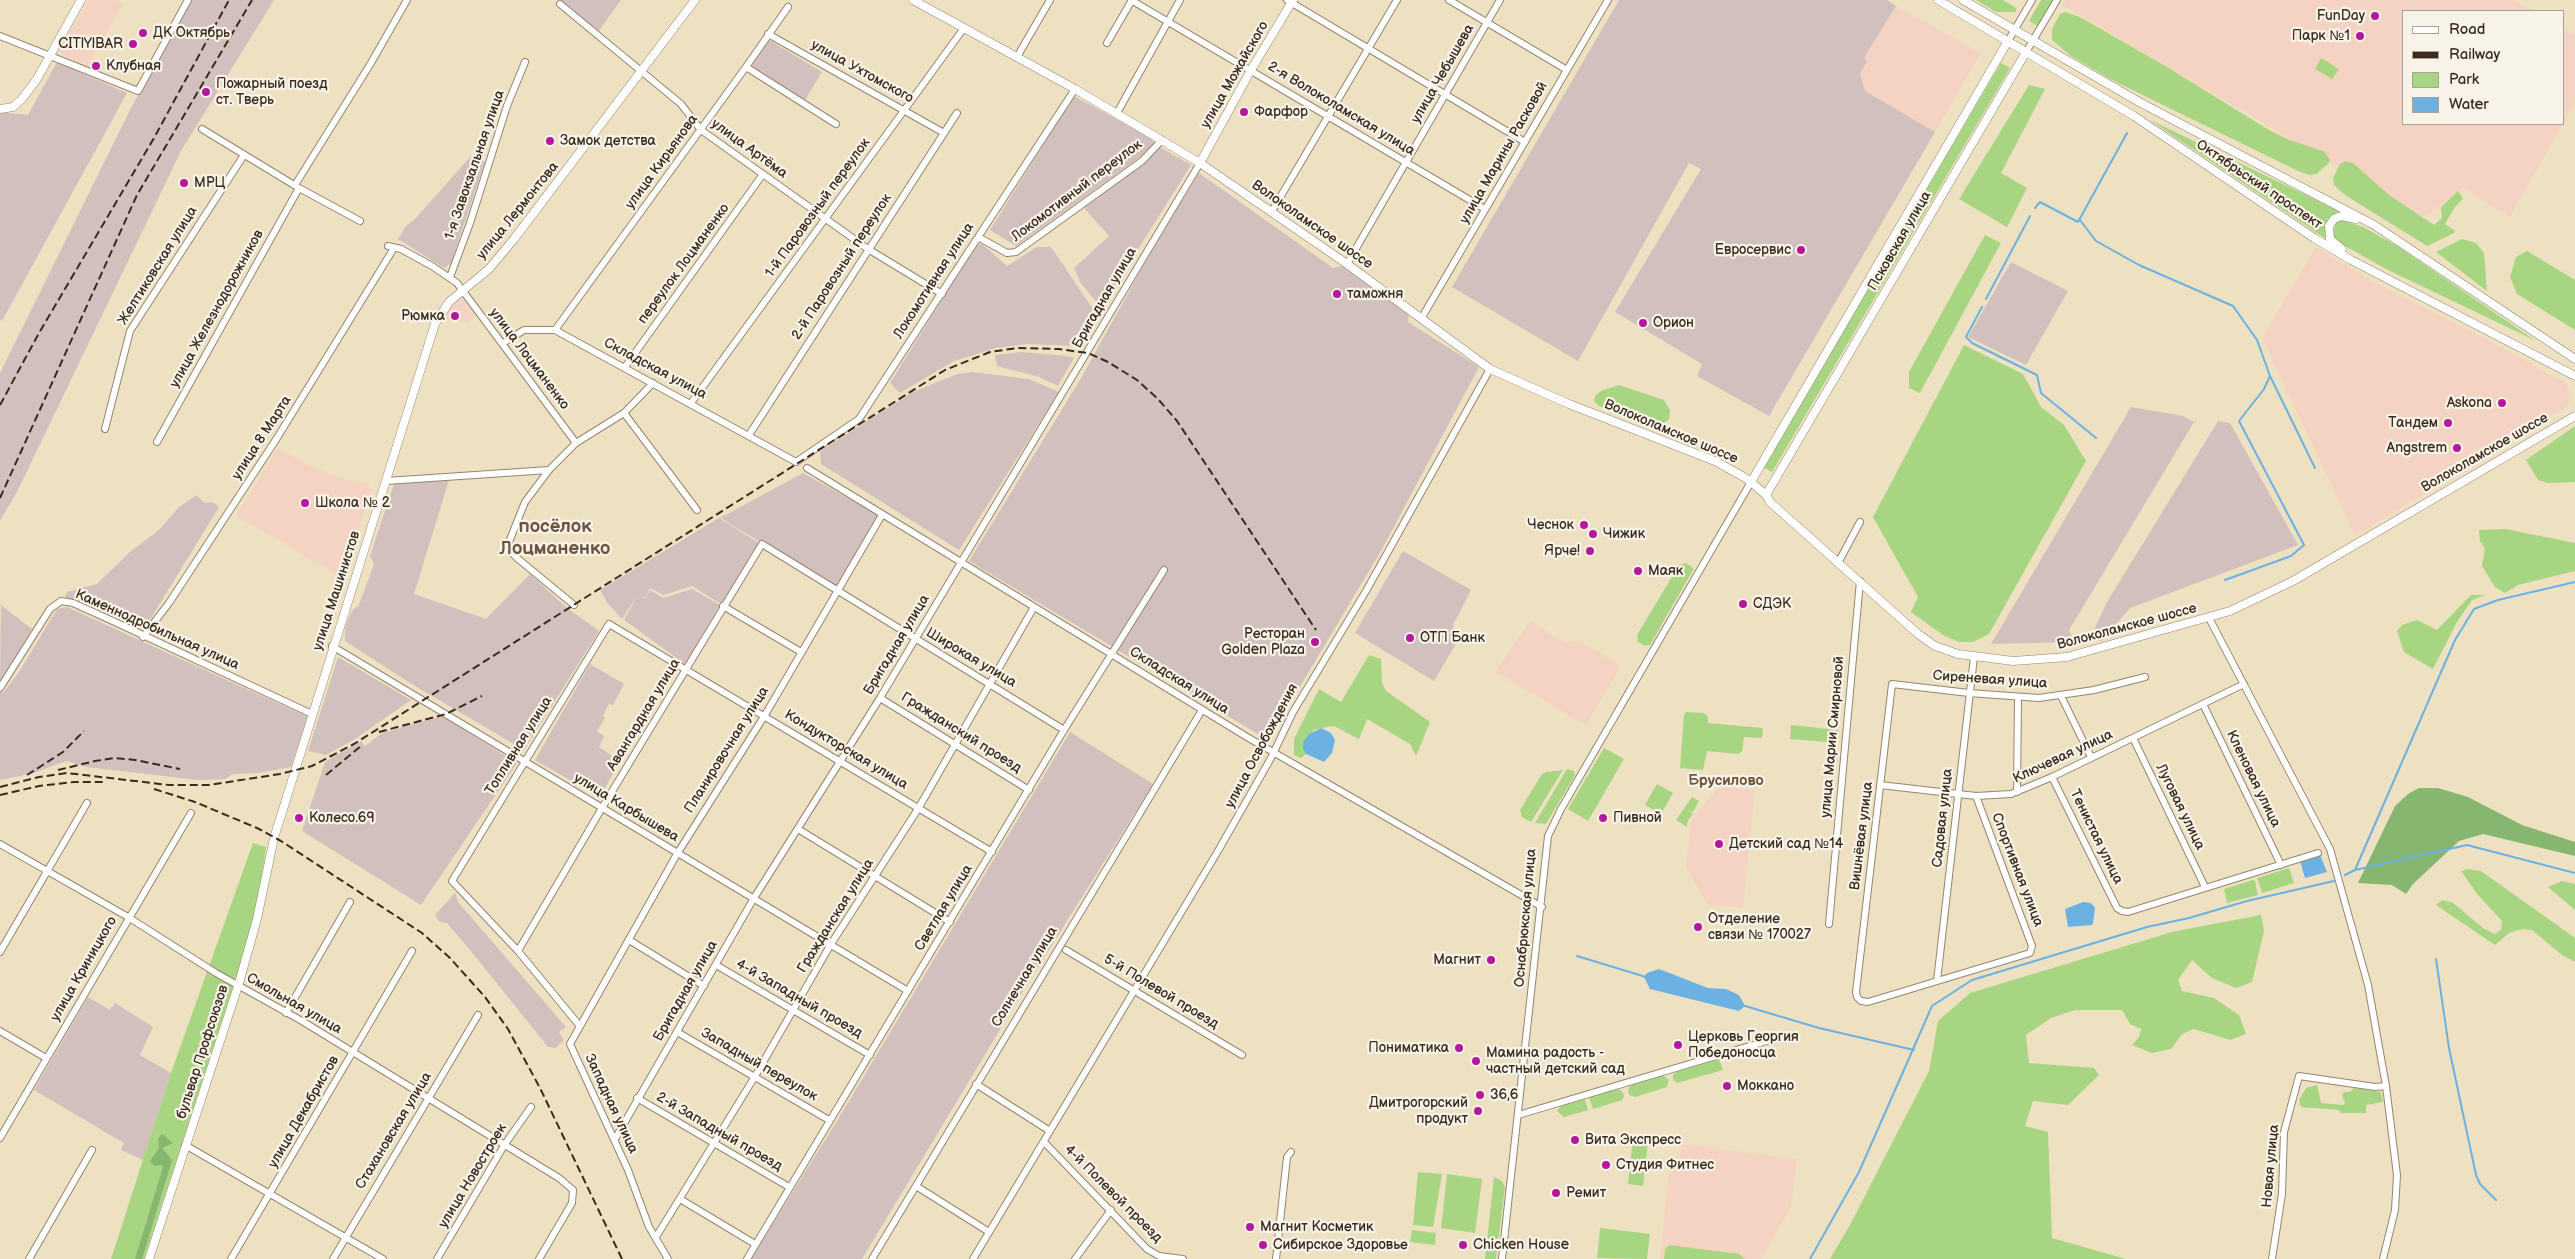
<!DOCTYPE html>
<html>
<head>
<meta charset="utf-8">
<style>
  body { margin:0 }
  #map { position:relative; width:2575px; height:1259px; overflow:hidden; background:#eee1c2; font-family:"Balsamiq Sans",sans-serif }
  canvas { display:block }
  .legend { position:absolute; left:2402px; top:10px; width:162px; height:115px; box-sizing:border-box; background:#f7f3e8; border:1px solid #aca397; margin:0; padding:6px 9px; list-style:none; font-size:15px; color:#3b2a1e }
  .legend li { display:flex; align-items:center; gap:10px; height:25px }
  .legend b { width:25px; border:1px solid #aca397 }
</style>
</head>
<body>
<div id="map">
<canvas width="2575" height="1259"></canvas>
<ul class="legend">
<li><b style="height:6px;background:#fff"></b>Road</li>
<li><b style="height:6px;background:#3b2a1e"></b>Railway</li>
<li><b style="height:14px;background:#a8d582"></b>Park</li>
<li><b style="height:14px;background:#6bb2e2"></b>Water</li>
</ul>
</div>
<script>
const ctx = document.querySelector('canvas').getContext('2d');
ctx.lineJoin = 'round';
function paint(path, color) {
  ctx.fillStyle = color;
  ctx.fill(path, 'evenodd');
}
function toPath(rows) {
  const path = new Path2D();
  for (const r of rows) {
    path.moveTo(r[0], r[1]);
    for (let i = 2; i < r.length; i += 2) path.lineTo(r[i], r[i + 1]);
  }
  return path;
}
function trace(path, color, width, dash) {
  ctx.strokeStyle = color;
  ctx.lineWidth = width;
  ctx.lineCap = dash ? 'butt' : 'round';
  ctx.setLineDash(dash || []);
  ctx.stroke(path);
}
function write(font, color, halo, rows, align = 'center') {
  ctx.font = font + ' "Balsamiq Sans",sans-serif';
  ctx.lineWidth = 4.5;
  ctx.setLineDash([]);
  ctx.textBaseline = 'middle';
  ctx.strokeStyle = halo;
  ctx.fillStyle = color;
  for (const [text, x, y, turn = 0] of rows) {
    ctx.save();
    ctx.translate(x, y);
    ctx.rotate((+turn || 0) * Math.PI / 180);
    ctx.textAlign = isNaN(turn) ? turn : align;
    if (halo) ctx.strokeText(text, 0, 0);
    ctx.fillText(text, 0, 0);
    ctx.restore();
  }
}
paint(toPath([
  [89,0,117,0,123,4,86,68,58,52],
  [2065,0,2514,0,2533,11,2404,11,2404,124,2563,124,2510,217,2463,188,2428,215,2422,216,2062,5],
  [1896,6,1981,53,1935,132,1865,91,1860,74,1867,61,1864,58],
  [2564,29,2575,36,2575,102,2564,122],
  [2316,247,2384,288,2473,332,2566,383,2572,396,2568,406,2355,536,2262,338],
  [461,295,477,314,469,322,443,320,450,304],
  [278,448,303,462,343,479,367,483,371,490,343,578,236,516],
  [1530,621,1566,643,1579,640,1621,666,1586,725,1495,672],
  [1719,787,1755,790,1743,908,1708,905,1686,868,1691,819],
  [1681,1144,1797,1159,1791,1207,1762,1259,1660,1259,1669,1169,1679,1169]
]), '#f5d3c2');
paint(toPath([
  [191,0,274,0,181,151,18,490,0,521,0,373,131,108],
  [559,0,621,0,598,32],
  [1619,0,1887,0,1896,6,1864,58,1867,61,1860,74,1865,91,1935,132,1769,416,1697,376,1702,364,1615,312,1701,169,1689,163,1578,361,1452,287],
  [769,40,822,72,805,100,751,66],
  [57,62,127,93,2,321,0,319,0,112,28,115],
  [1074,96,1151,138,1154,143,1144,154,1016,246,990,230],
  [1160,147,1191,165,1101,308,1080,282,1074,268,1109,236,1084,208,1143,163],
  [472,155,485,162,451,263,444,268,398,239,406,226,415,219],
  [1199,173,1333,268,1342,266,1398,302,1409,313,1408,322,1479,367,1381,551,1268,740,969,561,1080,380,1147,259],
  [982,244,1007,266,1037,247,1051,247,1095,312,1075,346,1027,344,996,348,954,361,900,393,890,383,976,245],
  [2011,262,2068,291,2026,365,1968,337],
  [1022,352,1067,356,1074,358,1058,386,1039,377,997,366,995,355],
  [973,372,1029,379,1059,392,959,550,821,464,820,451,913,392,957,374],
  [2131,407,2183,416,2194,422,2069,630,2074,642,1991,644],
  [2218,421,2230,423,2298,545,2130,608,2102,641,2089,641,2107,602],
  [803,473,878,515,836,587,720,518],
  [449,480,414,594,486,619,530,574,567,608,599,631,524,750,410,683,345,641,345,629,351,612,359,605,374,564,370,556,394,484],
  [197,495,204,503,212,502,219,507,145,628,65,598,67,592,97,584,131,551,159,530,179,507],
  [719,518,759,543,721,604,692,586,664,595,650,588,645,598,638,595,622,619,608,604,600,590],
  [1403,551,1471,590,1453,625,1457,642,1434,681,1355,633],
  [692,589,720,605,685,664,624,620,638,595,645,599,650,590,663,598],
  [1,602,2,606,32,629,0,683],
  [67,607,308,717,291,767,258,773,233,774,225,779,198,780,86,767,66,761,34,773,0,780,0,691,3,693,19,672,57,609],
  [338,657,411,700,355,739,326,755,308,751],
  [590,664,624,684,613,705,609,704,603,716,605,718,597,731,604,736,599,747,620,761,600,797,535,760],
  [442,716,517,763,421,905,302,831,325,762,361,741,365,746,382,733],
  [1070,732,1153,784,1028,983,862,1259,751,1259,837,1121],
  [455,893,458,902,566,1027,559,1032,564,1040,556,1048,548,1047,470,950,447,923,440,922,435,915],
  [88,997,110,1010,115,1003,153,1027,140,1055,171,1073,143,1160,121,1150,124,1143,34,1090]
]), '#d1c0bd');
paint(toPath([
  [1976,0,2003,0,2016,8,2016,12,1996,12],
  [2041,0,2053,0,2038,26,2029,21],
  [2065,12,2080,17,2167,67,2269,130,2287,139,2325,152,2330,160,2328,164,2316,174,2309,175,2298,171,2110,79,2071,56,2052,40,2052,29,2060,14],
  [2321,58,2339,69,2332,79,2315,69],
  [2001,63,2010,68,1772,472,1763,467],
  [2029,85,2045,89,2001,173,2027,188,2007,227,1959,199],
  [2150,120,2339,211,2328,219,2325,226,2326,239],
  [2346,161,2353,163,2389,195,2434,225,2442,218,2441,207,2458,191,2463,199,2455,207,2445,224,2455,231,2454,233,2427,246,2345,195,2334,185,2333,178,2340,164],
  [2342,220,2363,227,2397,246,2536,341,2386,269,2347,247,2335,239,2333,233,2336,222],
  [1985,235,2001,243,1920,393,1909,388,1909,372],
  [2462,239,2476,243,2484,253,2487,291,2436,252],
  [2527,251,2575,280,2575,330,2517,294,2510,277,2516,257],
  [1964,345,2023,374,2041,407,2064,425,2086,461,1989,634,1973,642,1959,642,1943,635,1911,612,1918,597,1873,517],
  [1619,385,1664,400,1670,410,1669,419,1662,425,1652,427,1599,406,1594,401,1595,396,1601,391],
  [2575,426,2575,482,2548,483,2538,480,2526,460],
  [2505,529,2575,543,2575,571,2518,585,2505,593,2495,587,2482,566,2485,549,2480,541,2479,530],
  [1686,563,1693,568,1693,570,1650,645,1645,646,1638,642,1637,635,1679,565],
  [2471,595,2485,595,2472,600,2457,622,2433,669,2404,652,2397,631,2402,625,2417,620,2437,630],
  [1369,655,1381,659,1382,683,1386,691,1430,722,1416,756,1410,744,1367,719,1359,739,1334,726,1321,728,1314,730,1303,749,1306,754,1301,758,1294,755,1294,739,1319,689,1341,702],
  [1686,712,1704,713,1708,717,1708,723,1763,728,1762,738,1744,737,1742,751,1738,754,1707,751,1703,770,1680,768,1684,716],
  [1791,725,1839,730,1838,743,1790,739],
  [1604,748,1624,759,1588,821,1568,809],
  [1567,769,1574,771,1575,775,1546,824,1535,823],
  [1563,770,1531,822,1522,817,1520,810,1542,774,1546,772],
  [1657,784,1673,793,1661,814,1645,805],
  [1692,797,1699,801,1693,812,1688,810,1693,814,1688,820,1687,827,1676,820],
  [253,843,266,847,258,899,245,950,144,1259,111,1259,171,1073],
  [2289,868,2294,883,2262,893,2257,878],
  [2468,869,2481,871,2575,938,2575,962,2562,955,2532,930,2522,929,2509,933,2495,945,2436,905,2442,900,2453,903,2483,928,2495,934,2501,930,2502,921,2478,895,2461,871],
  [2253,880,2255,881,2258,895,2227,903,2224,889],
  [2562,881,2575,884,2575,910,2548,887],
  [2261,915,2264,931,2252,982,2236,988,2212,978,2192,960,2178,980,2182,991,2214,998,2239,1015,2246,1034,2230,1040,2194,1029,2182,1034,2171,1049,2152,1053,2132,1045,2139,1037,2141,1029,2130,1024,2122,1010,2075,1010,2051,1018,2026,1035,2029,1063,2094,1068,2099,1075,2068,1105,2033,1101,2025,1126,2048,1132,2052,1238,2126,1259,1830,1259,1850,1225,1929,1071,1938,1021,1970,993,2172,932],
  [1719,1059,1723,1070,1677,1083,1673,1079,1673,1075,1676,1072],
  [1663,1075,1669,1080,1667,1087,1635,1097,1629,1095,1628,1090,1630,1085],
  [2317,1085,2321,1103,2343,1105,2345,1103,2342,1095,2344,1092,2350,1092,2354,1088,2381,1092,2383,1102,2366,1105,2366,1113,2341,1113,2339,1110,2301,1107,2299,1100,2306,1088],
  [1617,1089,1622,1091,1624,1096,1622,1100,1593,1109,1589,1097],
  [1585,1099,1588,1110,1564,1117,1557,1111,1561,1106],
  [1649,1133,1643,1186,1628,1184,1633,1137],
  [1418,1172,1442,1174,1433,1227,1413,1225],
  [1447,1174,1482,1179,1475,1233,1441,1228,1445,1194,1467,1197,1445,1194],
  [1494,1177,1502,1181,1505,1187,1496,1259,1485,1259],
  [1600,1228,1650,1234,1647,1259,1597,1258],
  [1412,1230,1436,1233,1435,1245,1410,1242],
  [1669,1245,1739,1254,1745,1259,1664,1259,1665,1249]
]), '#a8d582');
paint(toPath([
  [2419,788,2438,788,2468,797,2522,825,2575,842,2575,856,2483,834,2459,841,2413,884,2406,894,2392,885,2358,883,2395,806,2408,794],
  [162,1134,173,1143,162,1148,172,1160,142,1259,135,1259,163,1167,161,1165,155,1166,150,1161,159,1148,158,1139]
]), '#86b670');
paint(toPath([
  [1321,728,1331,733,1335,740,1332,753,1324,762,1306,754,1303,749,1303,743,1308,735],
  [2320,855,2327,872,2305,878,2300,861],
  [2083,902,2091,903,2095,908,2093,923,2092,925,2068,927,2065,909],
  [1659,969,1708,988,1726,989,1739,995,1745,1006,1739,1011,1650,989,1644,977,1647,973]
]), '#6bb2e2');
trace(toPath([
  [2035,208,2040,202,2078,222,2127,133],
  [2080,220,2096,241,2139,265,2233,306,2257,340,2270,376,2315,468],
  [1986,299,2030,216],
  [1982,307,1966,337,1972,343,2037,375,2041,393,2096,438],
  [2225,580,2291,556,2304,545,2239,421,2264,389,2270,376],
  [2355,870,2455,640,2474,609,2498,600,2575,582],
  [2345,875,2355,870,2467,845,2575,873],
  [1577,956,1646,977],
  [2436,959,2449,1048,2476,1175,2480,1184,2496,1200],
  [1745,1006,1819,1028,1914,1050],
  [1810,1259,1859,1172,1932,1006,1972,980,2147,927,2189,918,2247,901,2334,881]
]), '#6bb2e2', 2);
const minor = toPath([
  [1131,0,1485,209],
  [1287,0,1525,142],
  [1449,0,1567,70],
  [560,4,681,104,701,130,868,249,942,294],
  [768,34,944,133],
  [0,36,138,91,188,0],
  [2008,41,2032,0],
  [1107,43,1132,0],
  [2026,52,2057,0],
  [1017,57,1050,0],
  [746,67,836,124],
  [1117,113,1180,0],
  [202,129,299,188,360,221],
  [295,185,371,63,407,0],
  [1272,211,1397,0],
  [978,237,1007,253,1016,252,1142,161,1162,140],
  [388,246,401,249,432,266,457,283,576,443],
  [1347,264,1500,0],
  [450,277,470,223,507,106,525,62],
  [1421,319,1608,0],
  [555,330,746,67,788,7],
  [503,343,524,330,555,330,796,462,859,419,1075,89],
  [625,367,763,174],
  [691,403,964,28],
  [624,413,697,510],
  [105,429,130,331,244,155],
  [749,435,957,113],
  [157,442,299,188],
  [807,468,1247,737,1542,907],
  [386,481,549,470],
  [1838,563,1860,522],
  [574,605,517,558,509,550,509,542,525,502,549,470,576,443,624,413,653,383],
  [723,606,801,652],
  [2209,618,2330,849,2368,985,2386,1086,2397,1175,2395,1210,2383,1259],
  [143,637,169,603,277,438,394,248],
  [332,646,908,991],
  [0,688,50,609,61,601,73,603,115,622,312,714],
  [2061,696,2091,757],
  [880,698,1029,790],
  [2203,704,2281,865],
  [2133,738,2205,887],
  [2052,777,2117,908,2122,911,2128,912,2318,853],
  [1880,785,1976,796,2011,794,2052,777,2244,684],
  [2017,792,2018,697],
  [1976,796,2032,946,2030,953,1868,1002,1861,1001,1857,997,1856,992,1892,684,1969,693,2039,698,2094,690,2145,677],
  [798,829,950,922],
  [0,844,128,917,216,973,302,1021,559,1178,573,1190,572,1203,539,1259],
  [1829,924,1860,581],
  [629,940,704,986],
  [1066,950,1242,1055],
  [518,951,602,808,762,544,1064,730],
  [0,952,87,803],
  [716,965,870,1055],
  [1937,981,1974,657],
  [286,1013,350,902],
  [579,1025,518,951,452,881,609,624,992,852],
  [0,1031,46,1058],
  [677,1032,829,1120],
  [976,1084,1050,1131],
  [637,1098,789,1187],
  [1518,1115,1783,1036],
  [0,1138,191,813],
  [615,1139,754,898,880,698,1200,163],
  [1044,1142,1147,1249,1159,1256,1183,1259],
  [185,1145,383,1259],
  [916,1186,989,1232],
  [680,1199,755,1244],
  [656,1237,754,1078,831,944,918,809,1034,607],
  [29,1259,92,1150],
  [231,1259,412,951],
  [333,1259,478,1015],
  [437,1259,505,1144,531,1107],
  [668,1259,649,1227,628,1170,570,1044,677,854,765,715,882,515],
  [747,1259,1064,730,1164,570],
  [872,1259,1202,710],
  [973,1259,1218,851,1271,758,1293,712,1366,591,1490,369],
  [1075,1259,1111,1210],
  [1276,1259,1287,1157,1291,1152],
  [1502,1259,1548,836,1561,809,1751,482],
  [2272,1259,2282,1194,2284,1132,2299,1076,2375,1087,2386,1086]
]);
const major = toPath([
  [913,0,1075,89,1200,163,1347,264,1490,369,1569,404,1715,461,1742,476,1751,482,1766,495,1770,502,1918,634,1935,646,1958,654,2013,661,2067,657,2230,611,2293,581,2575,416],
  [1938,0,2134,116,2314,238,2351,260,2575,376],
  [1963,0,2141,103,2374,225,2575,359],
  [0,109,13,107,22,99,37,79,81,0],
  [1200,163,1251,70,1293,0],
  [2342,249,2330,239,2329,226,2334,219,2341,216,2356,219],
  [1751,482,2008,41],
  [1766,495,2026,52],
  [149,1259,239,983,257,919,274,838,435,324,449,302,489,269,514,239,695,0]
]);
trace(minor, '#948670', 8);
trace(major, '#948670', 9);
trace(minor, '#fff', 6);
trace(major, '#fff', 8);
trace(toPath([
  [0,405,39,333,154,138,229,0],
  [0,498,137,195,252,0],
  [379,732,446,714,482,696],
  [58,770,95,761,115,758,135,760,180,769],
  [27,775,63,752,84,731],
  [326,775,361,746],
  [0,787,39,777,67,773,169,785,209,785,280,774,312,766,354,744,945,370,990,352,1017,348,1058,349,1088,353,1108,362,1137,380,1158,399,1177,421,1316,630],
  [154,789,195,802,257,828,281,841,422,933,450,958,485,997,508,1029,540,1088,622,1259],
  [0,795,39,786,74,782,104,782]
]), '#3b2a1e', 2, [8, 4]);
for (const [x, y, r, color] of [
  [2375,16,5,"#b5179e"],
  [143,33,5,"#b5179e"],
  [2360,36,5,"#b5179e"],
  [133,44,5,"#b5179e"],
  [96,66,5,"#b5179e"],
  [206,92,5,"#b5179e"],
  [1244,112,5,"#b5179e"],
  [550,141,5,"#b5179e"],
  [184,183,5,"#b5179e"],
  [1801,250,5,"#b5179e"],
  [1337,294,5,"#b5179e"],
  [455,316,5,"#b5179e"],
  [1643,323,5,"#b5179e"],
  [2502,403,5,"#b5179e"],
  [2448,423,5,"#b5179e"],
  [2457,448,5,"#b5179e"],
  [305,503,5,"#b5179e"],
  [1584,525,5,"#b5179e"],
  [1593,534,5,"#b5179e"],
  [1590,551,5,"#b5179e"],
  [1638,571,5,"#b5179e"],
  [1743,604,5,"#b5179e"],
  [1410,638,5,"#b5179e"],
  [1315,642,5,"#b5179e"],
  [299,818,5,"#b5179e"],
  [1603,818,5,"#b5179e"],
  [1719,844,5,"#b5179e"],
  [1698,927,5,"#b5179e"],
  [1491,960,5,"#b5179e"],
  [1678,1045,5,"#b5179e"],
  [1459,1048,5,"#b5179e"],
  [1476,1061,5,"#b5179e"],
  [1727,1086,5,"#b5179e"],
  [1480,1095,5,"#b5179e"],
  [1478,1111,5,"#b5179e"],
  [1575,1140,5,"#b5179e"],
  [1606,1165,5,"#b5179e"],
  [1556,1193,5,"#b5179e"],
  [1250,1227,5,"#b5179e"],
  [1263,1245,5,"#b5179e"],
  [1463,1245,5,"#b5179e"]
]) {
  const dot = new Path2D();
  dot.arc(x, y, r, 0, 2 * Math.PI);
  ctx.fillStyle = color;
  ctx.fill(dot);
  trace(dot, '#f7f3e8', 2);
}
write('14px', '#3b2a1e', '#f7f3e8', [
  ["FunDay",2365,16,"right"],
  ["ДК Октябрь",153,33],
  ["Парк №1",2350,36,"right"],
  ["CIT|Y|BAR",123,44,"right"],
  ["Клубная",106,66],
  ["Пожарный поезд",216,84],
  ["ст. Тверь",216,100],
  ["Фарфор",1254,112],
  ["Замок детства",560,141],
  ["МРЦ",194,183],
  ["Евросервис",1791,250,"right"],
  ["таможня",1347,294],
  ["Рюмка",445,316,"right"],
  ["Орион",1653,323],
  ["Askona",2492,403,"right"],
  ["Тандем",2438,423,"right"],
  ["Angstrem",2447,448,"right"],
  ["Школа № 2",315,503],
  ["Чеснок",1574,525,"right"],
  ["Чижик",1603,534],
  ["Ярче!",1580,551,"right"],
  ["Маяк",1648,571],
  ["СДЭК",1753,604],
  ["Ресторан",1305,634,"right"],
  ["Golden Plaza",1305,650,"right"],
  ["ОТП Банк",1420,638],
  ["Колесо.69",309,818],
  ["Пивной",1613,818],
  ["Детский сад №14",1729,844],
  ["Отделение",1708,919],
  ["связи № 170027",1708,935],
  ["Магнит",1481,960,"right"],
  ["Церковь Георгия",1688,1037],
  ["Победоносца",1688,1053],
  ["Пониматика",1449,1048,"right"],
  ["Мамина радость -",1486,1053],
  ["частный детский сад",1486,1069],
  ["Моккано",1737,1086],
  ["36,6",1490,1095],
  ["Дмитрогорский",1468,1103,"right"],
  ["продукт",1468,1119,"right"],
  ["Вита Экспресс",1585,1140],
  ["Студия Фитнес",1616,1165],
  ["Ремит",1566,1193],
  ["Магнит Косметик",1260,1227],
  ["Сибирское Здоровье",1273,1245],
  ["Chicken House",1473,1245]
], 'left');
write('14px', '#3b2a1e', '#f7f3e8', [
  ["улица Ухтомского",862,72,29],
  ["улица Чебышева",1443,74,-60],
  ["улица Можайского",1235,75,-60],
  ["2-я Волоколамская улица",1341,109,31],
  ["улица Артёма",749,149,36],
  ["улица Марины Расковой",1504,153,-60],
  ["улица Кирьянова",662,162,-54],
  ["1-я Завокзальная улица",475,165,-71],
  ["Октябрьский проспект",2259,185,34],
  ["Локомотивный переулок",1077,191,-37],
  ["1-й Паровозный переулок",818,208,-54],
  ["улица Лермонтова",518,211,-51],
  ["Волоколамское шоссе",1312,225,35],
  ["Псковская улица",1900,241,-60],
  ["переулок Лоцманенко",684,264,-54],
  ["Желтиковская улица",158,266,-58],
  ["2-й Паровозный переулок",842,267,-57],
  ["Локомотивная улица",934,281,-57],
  ["Бригадная улица",1105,298,-60],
  ["улица Железнодорожников",217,309,-61],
  ["улица Лоцманенко",529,359,53],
  ["Складская улица",655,369,28],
  ["Волоколамское шоссе",1671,432,23],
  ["улица 8 Марта",262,438,-57],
  ["Волоколамское шоссе",2485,453,-30],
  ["улица Машинистов",337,591,-72],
  ["Волоколамское шоссе",2127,627,-15],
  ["Каменнодробильная улица",157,630,24],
  ["Бригадная улица",897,645,-59],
  ["Широкая улица",971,658,31],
  ["Сиреневая улица",1990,680,4],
  ["Складская улица",1179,681,32],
  ["Авангардная улица",644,715,-59],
  ["Гражданский проезд",961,733,32],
  ["улица Марии Смирновой",1833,737,-85],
  ["Топливная улица",519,746,-58],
  ["улица Освобождения",1262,746,-62],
  ["Планировочная улица",727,750,-58],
  ["Кондукторская улица",846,750,31],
  ["Ключевая улица",2063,757,-25],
  ["Кленовая улица",2253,779,64],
  ["Луговая улица",2180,807,64],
  ["улица Карбышева",626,808,31],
  ["Садовая улица",1943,818,-84],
  ["Вишнёвая улица",1862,836,-83],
  ["Тенистая улица",2096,837,64],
  ["Спортивная улица",2017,870,69],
  ["Светлая улица",944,908,-59],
  ["Гражданская улица",836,916,-58],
  ["Оснабрюкская улица",1526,918,-85],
  ["улица Криницкого",84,969,-60],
  ["Солнечная улица",1025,977,-59],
  ["Бригадная улица",686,991,-60],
  ["5-й Полевой проезд",1161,992,31],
  ["4-й Западный проезд",799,999,30],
  ["Смольная улица",294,1004,30],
  ["бульвар Профсоюзов",203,1052,-72],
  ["Западный переулок",759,1065,30],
  ["Западная улица",611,1104,65],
  ["улица Декабристов",304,1112,-60],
  ["Стахановская улица",394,1131,-59],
  ["2-й Западный проезд",719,1132,30],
  ["Новая улица",2271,1166,-85],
  ["улица Новостроек",473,1176,-59],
  ["4-й Полевой проезд",1113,1194,45]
]);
write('bold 15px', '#6c553e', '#f7f3e8', [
  ["Брусилово",1726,781]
]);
write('bold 19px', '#6c553e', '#f7f3e8', [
  ["посёлок",555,527],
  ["Лоцманенко",555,549]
]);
</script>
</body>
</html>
